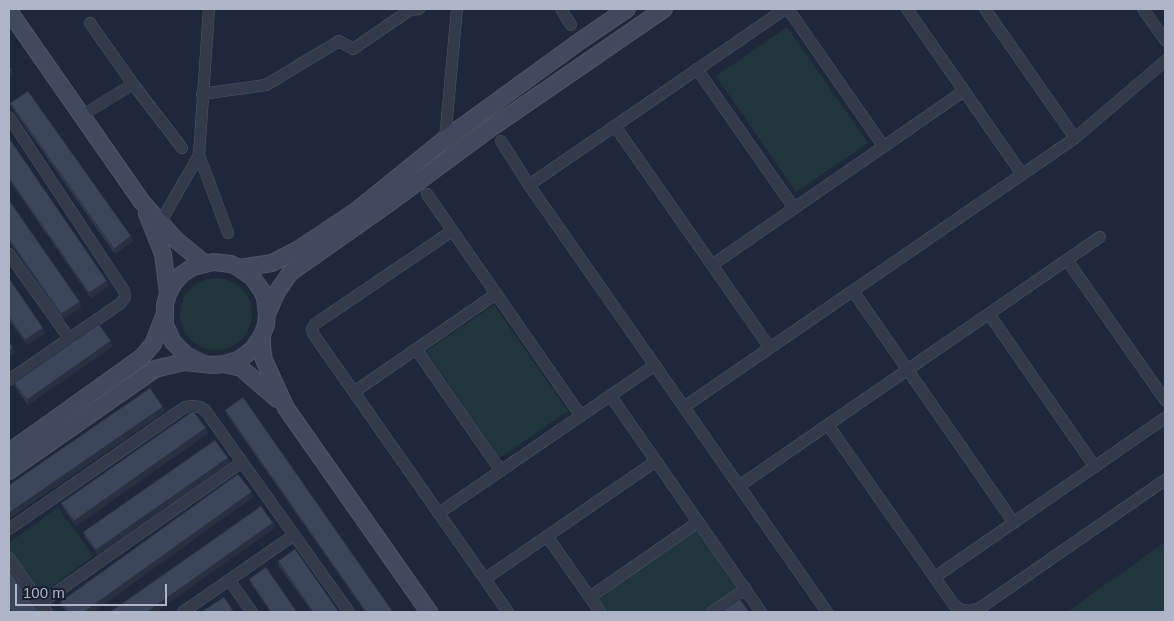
<!DOCTYPE html>
<html>
<head>
<meta charset="utf-8">
<style>
  body { margin:0 }
  #map { position:relative; width:1174px; height:621px; overflow:hidden; background:#1f283a; font-family:Arial,sans-serif }
  canvas { display:block }
  .frame { position:absolute; inset:0; border:10px solid #aeb5c7; pointer-events:none }
  .scale { position:absolute; left:15px; top:584px; width:152px; height:22px; box-sizing:border-box; border:2px solid #aeb5c7; border-top:0; padding-left:6px; font-size:15px; line-height:18px; white-space:nowrap; color:#aeb5c7; -webkit-text-stroke:4px #19202f; paint-order:stroke }
</style>
</head>
<body>
<div id="map">
<canvas width="1174" height="621"></canvas>
<div class="frame"></div>
<div class="scale">100 m</div>
</div>
<script>
const ctx = document.querySelector('canvas').getContext('2d');
ctx.lineJoin = 'round';
function paint(path, color) {
  ctx.fillStyle = color;
  ctx.fill(path, 'evenodd');
}
function toPath(rows) {
  const path = new Path2D();
  for (const r of rows) {
    if (r.length === 3) {
      path.moveTo(r[0] + r[2], r[1]);
      path.arc(r[0], r[1], r[2], 0, 2 * Math.PI);
      continue;
    }
    path.moveTo(r[0], r[1]);
    for (let i = 2; i < r.length; i += 2) path.lineTo(r[i], r[i + 1]);
  }
  return path;
}
function trace(path, color, width, dash) {
  ctx.strokeStyle = color;
  ctx.lineWidth = width;
  ctx.lineCap = dash ? 'butt' : 'round';
  ctx.setLineDash(dash || []);
  ctx.stroke(path);
}
paint(toPath([
  [787,27,868,143,796,192,716,76],
  [216,314,36],
  [494,305,568,411,500,458,426,351],
  [58,507,93,556,42,594,9,549,9,543],
  [697,530,737,589,703,612,606,612,596,598],
  [1165,542,1165,612,1067,612]
]), '#21363c');
const street = toPath([
  [561,9,571,25],
  [788,9,884,147],
  [907,9,1022,174],
  [985,9,1075,138],
  [1143,9,1165,40],
  [90,23,133,84,182,148],
  [697,69,794,208],
  [202,94,266,85,339,41,353,49,410,10,419,9],
  [81,116,133,84],
  [9,117,124,291,125,297,121,303,9,380],
  [615,126,770,348],
  [445,139,457,9],
  [501,141,529,185,827,612],
  [199,155,228,233],
  [529,185,785,9],
  [427,194,581,416],
  [160,223,199,155,209,9],
  [452,231,315,324,312,329,314,335,508,612],
  [9,254,69,338],
  [1067,260,1165,400],
  [712,265,964,91],
  [853,291,1014,523],
  [989,314,1095,467],
  [416,349,501,471],
  [354,392,496,294],
  [610,395,761,612],
  [684,407,1075,138,1165,61],
  [828,425,954,605,961,610,970,611,980,608,1165,480],
  [739,486,1100,237],
  [439,513,655,365],
  [9,529,185,407,193,406,200,407,205,410,349,612],
  [547,536,600,612],
  [9,558,47,612],
  [935,577,1165,418],
  [485,579,656,461],
  [229,580,252,612],
  [590,597,698,522],
  [41,603,242,462],
  [183,612,294,535],
  [712,612,746,589]
]);
const secondary = toPath([
  [9,11,142,202,176,240,204,263],
  [147,214,163,254,168,294],
  [239,268,272,263,299,249,356,211,445,139,580,41,627,9],
  [267,314,277,292,290,273,388,204,491,128,664,9],
  [262,335,262,347,264,360,286,408,429,612],
  [224,364,241,368,277,399],
  [9,452,142,357,153,344,164,316],
  [9,471,155,369,184,362,213,365,224,364,240,359,253,349,262,335,266,325,267,314,265,298,262,291,252,277,239,268,231,264,213,262,193,267,182,274,174,283,168,294,165,305,165,325,173,342,186,355,202,363]
]);
trace(street, '#4e5565', 12);
trace(secondary, '#4e5565', 18);
trace(street, '#333b4b', 11);
trace(secondary, '#41495e', 16);
paint(toPath([
  [10,103,131,236,133,241,115,254,12,108],
  [9,138,109,286,91,298,9,180],
  [9,200,81,307,63,319,9,241],
  [9,278,45,333,27,345,9,320],
  [113,346,28,405,16,388,14,383],
  [225,410,393,612,365,612,227,415],
  [208,433,76,526,63,508,61,503],
  [230,463,98,555,85,537,83,532],
  [253,497,93,612,66,612,62,607,60,602],
  [278,561,339,612,312,612,279,566],
  [249,579,297,612,270,612,251,584]
]), '#333c4e');
paint(toPath([
  [12,70,13,75,9,78,9,72],
  [131,236,133,241,115,254,114,249],
  [107,281,109,286,91,298,89,293],
  [80,302,81,307,63,319,61,314],
  [43,328,45,333,27,345,25,340],
  [111,341,113,346,28,405,27,400],
  [13,348,15,353,9,357,9,351],
  [163,407,165,412,9,519,9,513],
  [206,428,208,433,76,526,74,521],
  [228,458,230,463,98,555,96,550],
  [252,492,253,497,93,612,84,612],
  [273,523,275,528,156,612,147,612]
]), '#293140');
const building = toPath([
  [9,66,12,70,9,72,9,66],
  [28,91,131,236,114,249,10,103,28,91],
  [9,138,107,281,89,293,9,178,9,138],
  [9,200,80,302,61,314,9,239,9,200],
  [9,278,43,328,25,340,9,317,9,278],
  [99,324,111,341,27,400,14,383,99,324],
  [9,342,13,348,9,351,9,342],
  [150,388,163,407,9,513,9,485,150,388],
  [243,397,393,612,366,612,225,410,243,397],
  [193,411,206,428,74,521,61,503,193,411],
  [215,440,228,458,96,550,83,532,215,440],
  [238,474,252,492,84,612,68,612,60,602,238,474],
  [261,506,273,523,147,612,110,612,261,506],
  [295,549,339,612,313,612,278,561,295,549],
  [266,567,297,612,271,612,249,579,266,567],
  [9,570,39,612,12,612,9,607,9,570],
  [224,597,234,612,201,612,224,597],
  [740,599,749,612,721,612,740,599]
]);
paint(building, '#3b465b');
trace(building, '#293140', 1);
</script>
</body>
</html>
